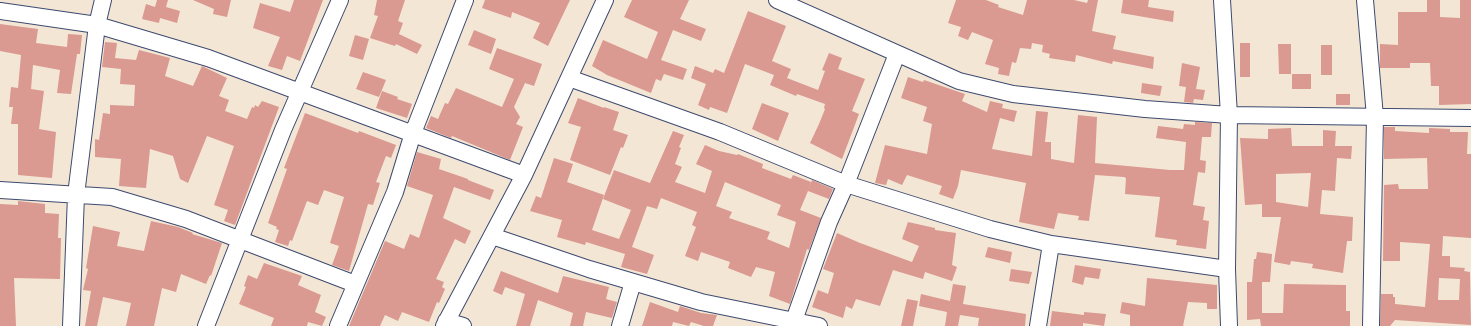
<!DOCTYPE html>
<html>
<head>
<meta charset="utf-8">
<style>
  body { margin:0 }
  canvas { display:block; background:#f4e6d4 }
</style>
</head>
<body>
<canvas width="1471" height="326"></canvas>
<script>
const ctx = document.querySelector('canvas').getContext('2d');
ctx.lineJoin = 'round';
function paint(path, color) {
  ctx.fillStyle = color;
  ctx.fill(path, 'evenodd');
}
function toPath(rows) {
  const path = new Path2D();
  for (const r of rows) {
    path.moveTo(r[0], r[1]);
    for (let i = 2; i < r.length; i += 2) path.lineTo(r[i], r[i + 1]);
  }
  return path;
}
function trace(path, color, width, dash) {
  ctx.strokeStyle = color;
  ctx.lineWidth = width;
  ctx.lineCap = dash ? 'butt' : 'round';
  ctx.setLineDash(dash || []);
  ctx.stroke(path);
}
paint(toPath([
  [157,0,168,0,166,7,180,11,177,23,160,18,159,23,142,19,146,4,155,7],
  [193,0,231,0,227,17,213,14,214,9],
  [294,0,323,0,300,61,287,56,282,70,268,66,280,37,253,28,260,3,290,12],
  [377,0,405,0,398,21,403,23,399,34,422,45,417,54,396,44,395,46,370,38,378,16,374,15],
  [485,0,570,0,548,46,533,38,540,23,512,12,511,18,482,8],
  [632,0,689,0,680,19,706,29,701,41,673,30,661,60,687,69,683,80,664,74,661,81,656,79,651,93,607,75,592,66,603,40,647,59,658,32,624,17],
  [956,0,986,0,999,5,998,7,1023,15,1027,0,1074,0,1087,3,1088,0,1098,0,1092,31,1116,36,1113,49,1154,57,1153,69,1113,61,1112,64,1076,55,1075,62,1049,58,1050,54,1042,52,1043,45,1032,43,1031,49,1020,48,1016,63,1012,62,1009,76,998,74,999,68,985,64,993,40,972,32,968,40,958,36,961,27,948,23],
  [1123,0,1149,0,1148,7,1174,11,1173,22,1121,13],
  [1427,0,1440,0,1440,17,1460,18,1460,0,1471,0,1471,104,1439,105,1439,86,1431,86,1430,63,1410,63,1410,68,1380,68,1380,44,1398,45,1398,12,1427,12],
  [748,11,786,26,772,61,791,69,787,78,818,90,825,71,822,70,829,53,842,58,838,69,865,79,852,111,859,114,842,159,810,143,819,124,825,109,824,108,825,104,797,94,796,96,770,85,774,75,745,64,727,113,710,107,709,110,698,105,706,84,691,78,695,66,713,73,715,69,724,73],
  [0,24,38,29,36,43,67,47,68,34,82,35,80,54,77,54,71,94,57,93,60,70,33,65,31,89,44,91,39,129,56,132,52,178,18,175,18,124,11,124,13,107,9,107,11,87,18,88,21,55,0,51],
  [474,30,496,39,491,54,468,45],
  [355,35,369,39,363,60,349,56],
  [105,42,117,43,115,58,136,60,139,50,170,58,165,76,193,86,202,66,227,78,219,96,229,100,225,111,247,119,252,107,254,108,255,105,258,107,262,101,279,107,235,225,224,221,228,210,214,205,234,146,207,136,188,183,180,179,173,156,150,149,146,188,119,186,121,159,95,157,95,139,99,140,103,113,110,114,110,105,134,106,135,85,120,84,121,69,102,67],
  [1240,43,1250,43,1250,77,1240,77],
  [1278,44,1291,44,1291,74,1279,74],
  [1321,45,1332,45,1332,75,1321,75],
  [497,48,542,64,534,86,525,83,514,107,520,117,516,124,523,127,510,160,452,136,451,138,426,128,431,116,438,119,445,103,448,104,456,88,502,107,514,79,489,69],
  [1182,63,1200,67,1196,89,1205,90,1203,100,1194,99,1193,103,1184,102,1186,87,1179,86],
  [363,72,386,80,379,97,356,89],
  [1292,74,1311,74,1311,89,1292,89],
  [908,77,923,82,924,80,965,94,962,101,987,112,990,101,1003,104,1002,108,1017,111,1014,122,1000,118,992,149,1032,156,1036,111,1048,112,1045,142,1051,142,1051,159,1074,163,1078,115,1097,117,1095,163,1170,170,1184,170,1186,142,1156,138,1158,126,1183,129,1184,124,1195,125,1195,122,1212,123,1211,137,1202,137,1200,160,1206,161,1205,173,1198,172,1193,205,1205,207,1203,220,1209,221,1206,249,1176,245,1177,240,1155,237,1160,197,1125,194,1126,178,1124,177,1095,175,1089,221,1078,220,1079,216,1058,213,1054,229,1019,222,1026,183,961,170,958,186,953,199,939,194,942,186,907,175,902,185,888,179,886,185,875,183,885,145,927,154,932,124,923,121,927,107,901,98],
  [1142,83,1162,86,1160,96,1141,93],
  [382,91,398,97,397,99,412,104,407,118,376,108],
  [1336,94,1350,94,1350,105,1336,105],
  [578,98,604,108,604,107,619,112,613,130,628,135,623,148,621,147,610,175,570,160,581,127,568,123],
  [762,103,789,113,778,141,752,129],
  [305,113,358,133,359,131,396,145,391,158,386,156,376,182,380,183,373,205,368,204,349,271,332,265,339,246,330,243,344,197,324,190,318,205,307,201,292,241,290,240,288,246,275,242,279,230,276,229,277,227,268,223,287,169,284,168],
  [1384,127,1395,127,1395,131,1429,133,1429,128,1450,129,1450,132,1468,132,1467,154,1471,154,1471,238,1443,236,1442,256,1450,256,1450,267,1465,268,1464,271,1470,272,1471,325,1395,320,1390,326,1380,326,1381,294,1393,294,1393,297,1395,297,1395,304,1425,307,1430,244,1400,242,1400,261,1383,261,1384,185,1398,184,1399,189,1428,189,1427,158,1384,159],
  [1439,278,1460,279,1459,300,1438,300],
  [1291,128,1292,146,1323,146,1323,130,1336,131,1335,146,1352,146,1351,159,1337,158,1335,191,1322,190,1320,214,1353,217,1352,241,1347,241,1343,273,1312,268,1313,264,1291,261,1290,265,1274,262,1281,217,1262,217,1262,204,1245,205,1240,138,1268,139,1268,129],
  [1311,173,1308,207,1276,202,1276,174],
  [673,131,684,135,679,147,681,148,675,164,682,167,675,182,705,193,712,171,696,164,705,145,719,151,737,155,738,154,763,164,762,168,791,179,793,175,811,182,808,190,812,180,833,189,829,199,808,191,800,210,821,218,809,250,807,249,790,304,769,296,775,272,756,267,751,277,728,268,730,262,701,252,698,261,685,256,696,227,692,225,697,212,661,198,657,209,647,206,632,247,654,255,647,274,621,267,625,254,586,242,585,245,557,237,562,220,530,211,536,196,541,198,554,158,573,164,567,182,604,195,592,230,619,239,631,210,603,199,614,170,650,183],
  [725,182,781,205,777,215,796,222,789,248,767,239,770,232,729,218,732,212,716,206],
  [417,152,441,159,439,169,468,179,468,180,494,190,490,200,454,187,443,218,471,231,465,244,455,239,436,279,444,282,442,287,445,289,439,303,437,302,429,322,402,312,398,321,385,315,380,326,349,326,385,241,404,249,410,234,419,238,433,195,407,186],
  [18,201,45,204,45,213,59,214,58,238,61,238,60,279,14,278,16,326,0,326,0,204,18,205],
  [151,221,178,227,193,233,192,234,222,243,211,276,210,275,206,284,181,274,176,292,162,288,154,326,126,326,131,303,103,297,97,326,85,326,91,291,83,290,88,269,86,268,93,226,120,232,117,246,144,251],
  [908,222,935,228,935,230,956,233,952,265,957,267,952,281,925,272,923,279,893,270,880,306,856,299,852,309,846,306,843,318,812,307,818,290,828,294,834,273,823,269,837,233,860,243,912,262,919,246,902,239],
  [988,247,1012,252,1010,263,985,257],
  [1257,252,1272,254,1270,282,1262,282,1262,313,1283,313,1284,284,1346,285,1346,311,1350,311,1350,326,1261,326,1260,319,1247,320,1247,282,1252,282,1254,259,1256,259],
  [264,263,302,276,298,285,321,295,315,312,326,317,322,326,308,322,307,326,271,326,274,318,239,304,246,287,244,286,248,275,257,279],
  [1075,265,1101,269,1099,279,1085,277,1083,285,1072,282],
  [1011,269,1032,272,1029,284,1009,281],
  [501,271,558,293,563,276,609,287,606,299,617,302,612,318,586,312,583,326,570,326,573,313,538,300,530,326,516,326,525,294,505,287,502,295,493,291],
  [1147,278,1217,285,1217,309,1207,309,1207,303,1188,302,1183,326,1130,326,1130,315,1120,313,1122,302,1145,306],
  [953,284,966,286,963,304,1026,314,1025,326,978,326,979,318,960,315,958,326,945,326,947,312,919,306,921,294,950,301],
  [907,299,918,301,913,326,901,326],
  [650,302,678,312,680,306,701,313,717,315,713,326,704,326,691,322,689,326,673,322,672,326,642,326],
  [1052,311,1084,315,1084,312,1106,314,1104,326,1083,323,1083,326,1050,326]
]), '#da9991');
const street = toPath([
  [777,0,959,81,1013,94,1145,109,1229,115,1471,118],
  [1222,0,1229,115,1227,269,1229,326],
  [1365,0,1375,117,1371,326],
  [0,11,97,25,208,58,524,175],
  [569,78,720,132,846,184,990,229,1051,244,1227,269],
  [0,190,112,197,186,219,355,284],
  [492,236,589,269,701,302,819,326],
  [446,321,463,326],
  [71,326,76,195,97,25,103,0],
  [206,326,283,130,340,0],
  [338,326,395,192,413,133,465,0],
  [444,326,524,175,605,0],
  [620,326,633,282],
  [792,326,829,222,846,184,897,54],
  [1038,326,1051,244]
]);
trace(street, '#3c4a70', 18);
trace(street, '#fff', 16);
</script>
</body>
</html>
